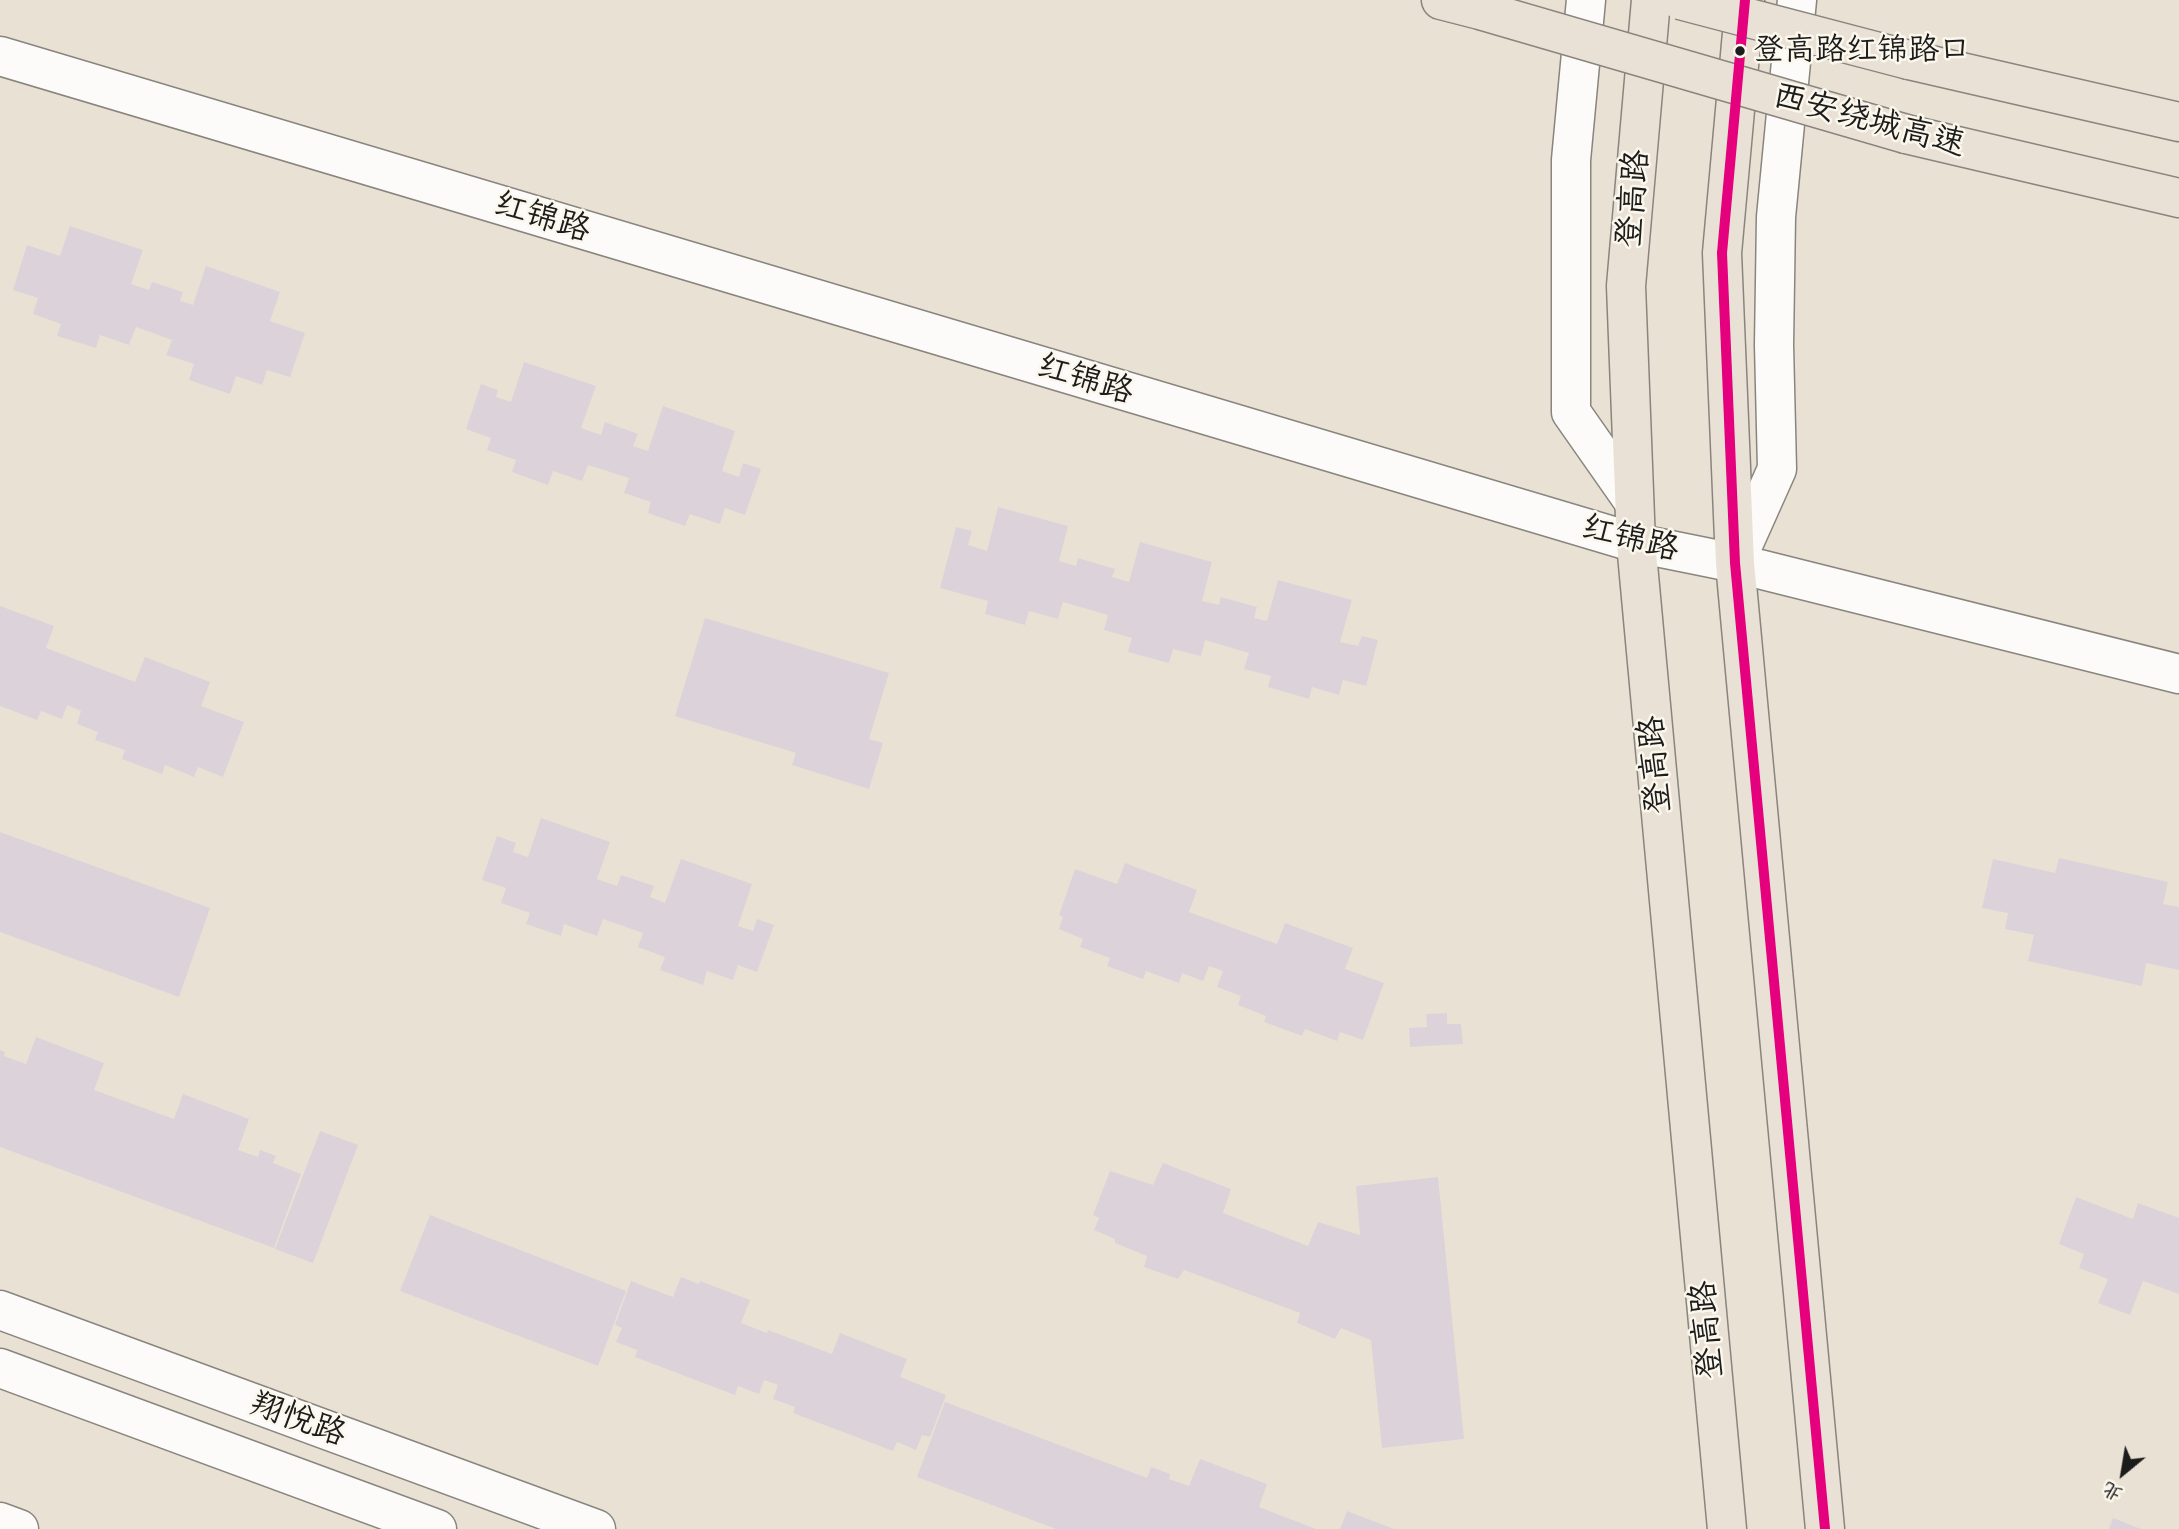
<!DOCTYPE html>
<html>
<head>
<meta charset="utf-8">
<style>
  body { margin:0 }
  #map { position:relative; width:2179px; height:1529px; overflow:hidden; background:#e9e2d4; font-family:Caveat,"LXGW WenKai TC",sans-serif }
  canvas { display:block }
  .north { position:absolute; left:2088px; top:1438px; width:70px; height:70px; -webkit-text-stroke:5px #fbf7ec; paint-order:stroke; rotate:210deg; font-size:19px; font-weight:700; line-height:28px; text-align:center; color:#1c1c1c }
  .north::after { content:''; display:block; margin:auto; width:24px; height:32px; background:#1c1c1c; clip-path:polygon(50% 0,100% 100%,50% 72%,0 100%) }
</style>
</head>
<body>
<div id="map">
<canvas width="2179" height="1529"></canvas>
<div class="north">北</div>
</div>
<script>
const ctx = document.querySelector('canvas').getContext('2d');
ctx.lineJoin = 'round';
function paint(path, color) {
  ctx.fillStyle = color;
  ctx.fill(path, 'evenodd');
}
function toPath(rows) {
  const path = new Path2D();
  for (const r of rows) {
    path.moveTo(r[0], r[1]);
    for (let i = 2; i < r.length; i += 2) path.lineTo(r[i], r[i + 1]);
  }
  return path;
}
function trace(path, color, width, dash) {
  ctx.strokeStyle = color;
  ctx.lineWidth = width;
  ctx.lineCap = dash ? 'butt' : 'round';
  ctx.setLineDash(dash || []);
  ctx.stroke(path);
}
function write(font, color, halo, rows, align = 'center') {
  ctx.font = font + ' Caveat,"LXGW WenKai TC",sans-serif';
  ctx.lineWidth = 5;
  ctx.setLineDash([]);
  ctx.textBaseline = 'middle';
  ctx.strokeStyle = halo;
  ctx.fillStyle = color;
  for (const [text, x, y, turn = 0] of rows) {
    ctx.save();
    ctx.translate(x, y);
    ctx.rotate((+turn || 0) * Math.PI / 180);
    ctx.textAlign = isNaN(turn) ? turn : align;
    if (halo) ctx.strokeText(text, 0, 0);
    ctx.fillText(text, 0, 0);
    ctx.restore();
  }
}
paint(toPath([
  [70,226,143,250,131,284,149,290,152,282,183,292,180,301,193,305,206,266,280,292,270,321,305,333,290,377,267,370,262,385,236,376,230,394,189,380,194,364,166,355,172,340,136,327,129,345,100,335,96,348,57,336,61,324,33,314,38,298,13,290,27,245,60,256],
  [524,362,596,386,581,428,601,435,605,422,638,434,633,446,648,451,663,406,735,431,722,471,739,477,743,463,761,469,745,515,725,508,720,524,690,514,685,526,648,513,651,502,624,493,629,478,588,465,582,481,553,471,548,485,512,472,516,460,487,450,491,438,466,429,481,384,498,390,496,397,511,402],
  [998,507,1068,526,1059,561,1076,566,1078,558,1115,569,1112,577,1129,582,1140,542,1212,562,1202,601,1219,605,1221,597,1257,607,1254,618,1267,621,1278,580,1352,600,1340,642,1358,646,1362,636,1378,640,1366,686,1343,680,1339,695,1312,687,1309,699,1268,687,1271,676,1244,669,1249,653,1205,640,1201,656,1173,649,1169,663,1128,652,1132,638,1104,630,1108,615,1063,602,1058,619,1029,611,1025,625,985,614,988,601,940,588,956,527,972,531,968,545,987,551],
  [0,606,54,626,46,648,135,682,145,657,210,682,201,706,244,722,223,777,198,767,194,777,165,765,162,774,122,759,125,750,95,740,98,732,77,724,81,711,67,705,62,719,41,711,37,720,0,706],
  [705,618,889,673,869,739,883,743,869,789,792,765,796,753,675,716],
  [541,818,610,842,597,879,617,886,621,875,654,886,650,897,665,903,681,859,752,884,738,926,753,931,757,919,774,925,757,972,738,965,733,980,707,971,703,985,660,970,665,957,638,947,643,933,603,919,597,936,564,924,561,936,526,924,530,913,501,903,506,888,482,880,497,836,516,843,513,852,528,857],
  [0,832,210,908,179,997,0,932],
  [2059,858,2168,882,2163,904,2179,907,2179,970,2146,963,2142,986,2028,961,2034,935,2005,929,2008,913,1982,908,1993,859,2055,873],
  [1125,863,1197,890,1189,912,1277,944,1285,923,1353,948,1345,969,1384,983,1363,1040,1340,1032,1337,1041,1305,1029,1302,1036,1264,1022,1266,1016,1238,1005,1241,996,1217,987,1223,971,1209,966,1203,981,1182,973,1179,983,1146,971,1143,979,1107,966,1110,958,1080,947,1083,939,1059,929,1063,917,1059,915,1075,869,1117,884],
  [1447,1013,1447,1024,1461,1024,1463,1044,1410,1047,1409,1028,1427,1027,1426,1014],
  [36,1037,104,1063,94,1090,174,1119,183,1094,249,1119,238,1150,258,1157,260,1150,276,1156,273,1163,301,1174,274,1248,0,1147,0,1050,5,1052,4,1056,26,1064],
  [320,1131,358,1145,313,1263,275,1249],
  [1163,1163,1231,1189,1223,1213,1308,1246,1318,1222,1360,1235,1356,1186,1438,1177,1464,1439,1382,1448,1371,1340,1341,1328,1335,1339,1297,1323,1300,1313,1184,1270,1178,1279,1144,1267,1147,1256,1115,1243,1115,1239,1094,1230,1099,1218,1093,1215,1110,1171,1153,1185],
  [2076,1197,2133,1219,2138,1203,2179,1218,2179,1294,2143,1281,2130,1315,2098,1303,2108,1279,2079,1268,2084,1254,2059,1244],
  [430,1215,626,1291,598,1366,400,1291],
  [681,1277,699,1284,700,1281,750,1300,741,1323,767,1333,768,1330,832,1354,840,1333,907,1359,900,1377,946,1395,930,1437,922,1435,916,1450,897,1442,893,1451,793,1413,795,1407,773,1399,778,1385,764,1380,759,1394,738,1386,735,1395,635,1357,637,1350,616,1342,622,1328,615,1325,631,1281,673,1297],
  [945,1402,1147,1478,1151,1467,1170,1474,1169,1479,1189,1486,1200,1459,1267,1484,1259,1507,1316,1529,1056,1529,917,1477],
  [1347,1511,1394,1529,1340,1529],
  [2113,1518,2141,1529,2109,1529]
]), '#dbd3d9');
const minor = toPath([
  [1586,0,1571,160,1571,412,1634,502],
  [0,56,1636,543,1735,563,2179,674],
  [1735,563,1777,469,1774,345,1776,217,1797,0],
  [0,1310,596,1529],
  [0,1368,437,1529],
  [0,1522,19,1529]
]);
const major = toPath([
  [1651,0,1626,286,1636,543,1727,1529],
  [1745,0,1722,253,1735,563,1825,1529]
]);
const highway = toPath([
  [1441,0,1480,10],
  [1909,60,2179,122],
  [1906,134,2179,198]
]);
trace(minor, '#89857e', 41);
trace(major, '#89857e', 41);
trace(highway, '#89857e', 41);
trace(minor, '#fcfbf9', 38);
trace(major, '#e9e1d5', 38);
trace(highway, '#e9e1d5', 38);
const highwayBridge = toPath([
  [1680,0,1909,60],
  [1480,10,1906,134]
]);
trace(highwayBridge, '#89857e', 41, []);
trace(highwayBridge, '#e9e1d5', 38);
trace(toPath([
  [1745,0,1722,253,1735,563,1825,1529]
]), '#e5007d', 10);
for (const [x, y, r, color] of [
  [1740,51,6,"#1c1c1c"]
]) {
  const dot = new Path2D();
  dot.arc(x, y, r, 0, 2 * Math.PI);
  ctx.fillStyle = color;
  ctx.fill(dot);
  trace(dot, '#fbf7ec', 2.5);
}
write('31px', '#1c1c1c', '#fbf7ec', [
  ["登高路红锦路口",1753,51]
], 'left');
write('33px', '#1c1c1c', '#fbf7ec', [
  ["西安绕城高速",1869,121,15],
  ["登高路",1634,199,-85],
  ["红锦路",542,218,17],
  ["红锦路",1085,380,17],
  ["红锦路",1630,539,14],
  ["登高路",1656,765,-95],
  ["登高路",1708,1330,-95],
  ["翔悦路",298,1420,20]
]);
</script>
</body>
</html>
